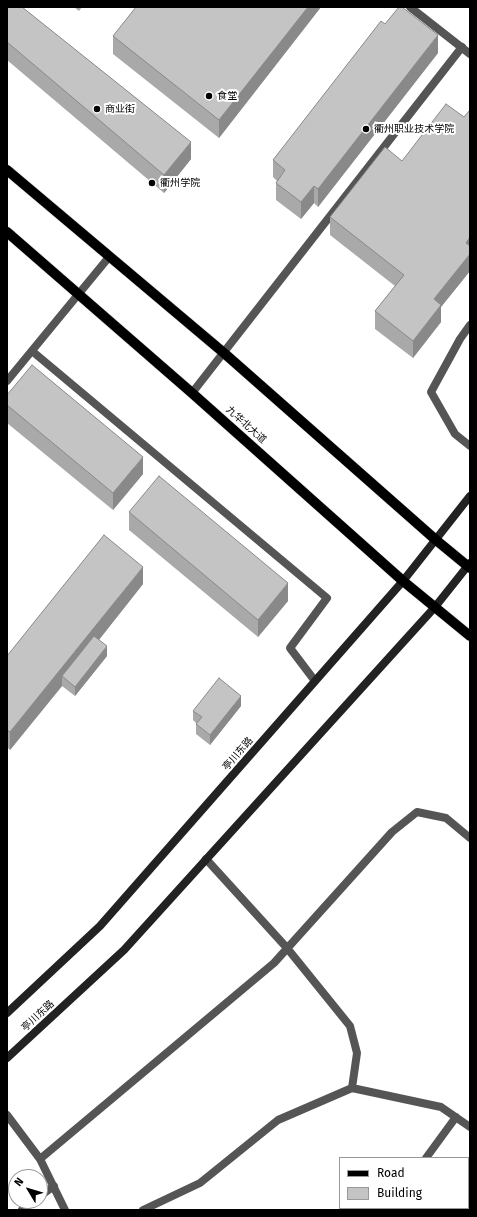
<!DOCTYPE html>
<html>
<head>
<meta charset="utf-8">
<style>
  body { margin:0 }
  #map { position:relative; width:477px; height:1217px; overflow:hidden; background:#fff; font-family:"Fira Sans",sans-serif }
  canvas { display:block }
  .frame { position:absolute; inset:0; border:8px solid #000; pointer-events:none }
  .legend { position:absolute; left:339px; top:1157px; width:130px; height:52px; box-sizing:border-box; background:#fff; border:1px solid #999; margin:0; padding:5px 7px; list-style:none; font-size:12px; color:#000 }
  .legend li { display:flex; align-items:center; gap:8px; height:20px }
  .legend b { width:20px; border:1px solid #999 }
  .north { position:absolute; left:8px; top:1169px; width:40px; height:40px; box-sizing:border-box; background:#fff; border:1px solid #999; border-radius:50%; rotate:308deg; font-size:11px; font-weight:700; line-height:16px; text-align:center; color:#000 }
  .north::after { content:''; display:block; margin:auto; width:14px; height:18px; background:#000; clip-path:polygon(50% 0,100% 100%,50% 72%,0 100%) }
</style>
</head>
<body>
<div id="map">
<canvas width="477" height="1217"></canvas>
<div class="frame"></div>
<ul class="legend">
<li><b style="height:5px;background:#000"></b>Road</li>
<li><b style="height:11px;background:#c4c4c4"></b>Building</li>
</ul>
<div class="north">N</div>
</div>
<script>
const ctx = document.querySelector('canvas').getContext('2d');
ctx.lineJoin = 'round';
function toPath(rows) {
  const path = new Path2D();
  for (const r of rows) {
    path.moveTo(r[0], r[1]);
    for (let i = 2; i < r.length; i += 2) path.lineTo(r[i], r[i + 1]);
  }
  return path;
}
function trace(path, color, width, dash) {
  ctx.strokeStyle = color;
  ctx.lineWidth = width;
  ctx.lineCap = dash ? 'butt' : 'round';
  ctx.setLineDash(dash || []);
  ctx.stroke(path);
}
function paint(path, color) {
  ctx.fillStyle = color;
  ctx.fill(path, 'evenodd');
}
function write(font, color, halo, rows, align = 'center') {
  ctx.font = font + ' "Fira Sans","Noto Sans SC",sans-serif';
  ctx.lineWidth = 4;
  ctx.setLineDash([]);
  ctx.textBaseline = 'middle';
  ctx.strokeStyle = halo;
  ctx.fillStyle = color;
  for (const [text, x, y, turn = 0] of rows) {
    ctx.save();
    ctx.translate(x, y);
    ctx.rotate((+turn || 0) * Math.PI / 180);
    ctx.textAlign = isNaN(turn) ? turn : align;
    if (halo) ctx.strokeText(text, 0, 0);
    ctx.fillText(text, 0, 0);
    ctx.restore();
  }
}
const primary = toPath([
  [7,170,224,353,436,540,470,568],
  [7,232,192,393,403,581,470,636]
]);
trace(primary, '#dbdbdb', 11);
trace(toPath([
  [470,325,460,339,431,392,455,434,470,446],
  [192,393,462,47]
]), '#555', 8);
trace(toPath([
  [410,7,470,54],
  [32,351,327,598,290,648,315,681],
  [7,381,109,257],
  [206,859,287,948,350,1026,357,1053,352,1088],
  [7,1115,40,1159,65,1210],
  [426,1158,456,1117],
  [40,1159,274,963,392,832,417,812,446,818,470,838],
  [40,1196,54,1186],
  [22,1210,34,1201],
  [143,1210,200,1183,278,1120,352,1088,441,1107,470,1127],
  [387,1210,388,1208]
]), '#555', 8);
trace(toPath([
  [7,1013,100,926,403,581,470,496],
  [7,1058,124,950,435,607,470,563]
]), '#222', 8);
trace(primary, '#000', 10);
paint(toPath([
  [7,7,191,159,164,193,7,60],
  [74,7,82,7,79,11],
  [321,7,219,138,113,54,113,36],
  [385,24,438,53,318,207,314,203,301,219,276,200,276,183,277,181,273,177,273,160],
  [470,110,470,271,441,307,441,322,413,358,375,329,375,311,395,286,330,235,330,217,402,161,464,117],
  [7,395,143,474,113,510,7,423],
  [129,512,288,601,258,637,129,530],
  [143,584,99,640,107,656,75,696,62,686,10,750,7,747,7,656],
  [241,706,210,745,196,734,196,724,197,724,193,720,193,711]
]), '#a9a9a9');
paint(toPath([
  [308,7,321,7,219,138,219,120],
  [438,35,438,53,318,207,318,189],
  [191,142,191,159,164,193,164,175],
  [314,186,314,203,301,219,301,202],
  [470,237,470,271,441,307,441,322,413,358,413,341,434,299,466,243],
  [143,457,143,474,113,510,113,493],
  [143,567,143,584,67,680,62,676,62,686,10,750,10,732],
  [288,583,288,601,258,637,258,620],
  [107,646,107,656,75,696,75,687],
  [241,696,241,706,210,745,210,735]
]), '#898989');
const building = toPath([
  [7,7,22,7,191,142,164,175,7,42,7,7],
  [136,7,308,7,219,120,113,36,136,7],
  [399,7,402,7,438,35,318,189,314,186,301,202,276,183,285,170,273,160,381,21,385,24,399,7],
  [446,104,464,117,470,110,470,237,466,243,470,246,470,254,434,299,441,305,413,341,375,311,404,275,330,217,385,147,402,161,446,104],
  [32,365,143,457,113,493,7,405,7,395,32,365],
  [159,476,288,583,258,620,129,512,159,476],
  [104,535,143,567,10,732,7,730,7,656,104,535],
  [94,636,107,646,75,687,62,676,94,636],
  [219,678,241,696,210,735,196,724,202,717,193,711,219,678]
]);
paint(building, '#c4c4c4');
trace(building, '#898989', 1);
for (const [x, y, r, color] of [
  [209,96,4,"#000"],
  [97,109,4,"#000"],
  [366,129,4,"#000"],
  [152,183,4,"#000"]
]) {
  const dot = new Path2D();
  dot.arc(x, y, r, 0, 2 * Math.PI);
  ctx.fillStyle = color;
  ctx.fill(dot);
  trace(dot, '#fff', 1.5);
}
write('10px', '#000', '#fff', [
  ["食堂",217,96],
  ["商业街",105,109],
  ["衢州职业技术学院",374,129],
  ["衢州学院",160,183]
], 'left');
write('10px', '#000', '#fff', [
  ["九华北大道",246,425,42],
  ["亭川东路",238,754,-49],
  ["亭川东路",38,1016,-43]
]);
</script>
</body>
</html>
